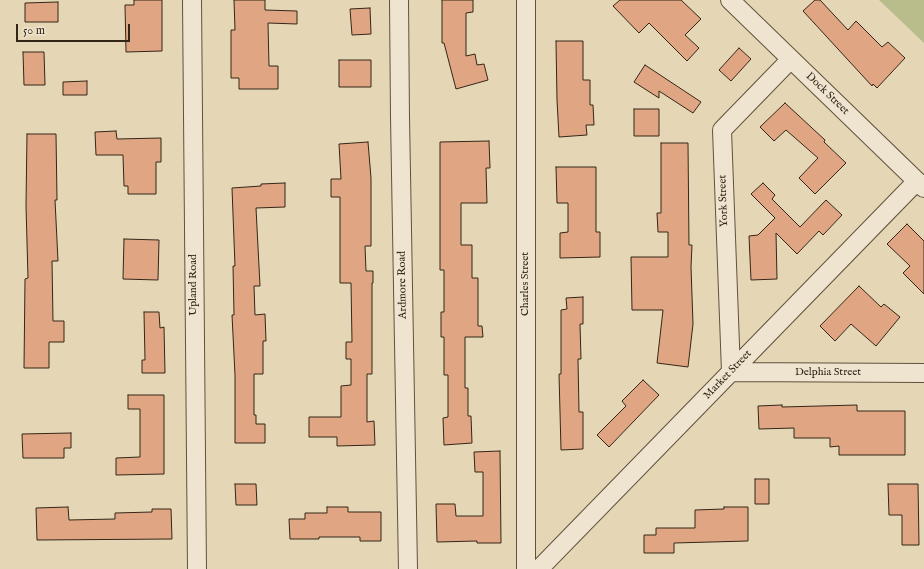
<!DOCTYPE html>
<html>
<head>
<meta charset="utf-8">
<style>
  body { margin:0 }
  #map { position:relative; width:924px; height:569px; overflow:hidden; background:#e5d6b5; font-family:"IM FELL English",serif }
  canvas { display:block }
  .scale { position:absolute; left:16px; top:24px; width:114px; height:18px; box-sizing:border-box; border:2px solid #342617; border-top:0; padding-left:5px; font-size:12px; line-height:14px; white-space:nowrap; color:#342617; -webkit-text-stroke:3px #eee4cf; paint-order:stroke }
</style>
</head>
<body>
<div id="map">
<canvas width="924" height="569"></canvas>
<div class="scale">50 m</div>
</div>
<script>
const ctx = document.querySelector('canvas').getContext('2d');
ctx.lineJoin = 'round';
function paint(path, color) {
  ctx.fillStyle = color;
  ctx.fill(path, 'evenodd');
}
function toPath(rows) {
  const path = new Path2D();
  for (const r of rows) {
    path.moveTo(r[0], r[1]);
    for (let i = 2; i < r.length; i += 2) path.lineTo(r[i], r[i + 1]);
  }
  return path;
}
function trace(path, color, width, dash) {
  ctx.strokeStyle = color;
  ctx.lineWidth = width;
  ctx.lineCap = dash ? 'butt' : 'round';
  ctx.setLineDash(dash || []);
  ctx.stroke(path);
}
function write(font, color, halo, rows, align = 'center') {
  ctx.font = font + ' "IM FELL English",serif';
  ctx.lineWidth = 4;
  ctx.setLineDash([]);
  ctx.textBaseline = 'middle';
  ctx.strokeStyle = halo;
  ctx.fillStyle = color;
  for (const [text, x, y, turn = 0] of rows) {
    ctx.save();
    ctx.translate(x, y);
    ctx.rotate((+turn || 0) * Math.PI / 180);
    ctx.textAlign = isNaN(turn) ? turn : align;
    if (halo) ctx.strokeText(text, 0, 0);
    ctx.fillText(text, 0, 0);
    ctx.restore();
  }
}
paint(toPath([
  [879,0,924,0,924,43]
]), '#b8bd8b');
const building = toPath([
  [134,0,162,0,162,51,126,52,125,5,134,5,134,0],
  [234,0,265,0,265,10,297,11,297,24,268,23,269,66,278,66,278,89,239,89,239,78,231,78,231,30,235,30,234,0],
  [442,0,473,0,473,12,466,13,466,56,475,54,477,65,484,64,488,80,456,89,444,43,442,43,442,0],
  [620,0,681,0,701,19,685,35,699,48,687,61,649,23,639,33,613,6,620,0],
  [815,0,820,0,848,30,856,21,882,47,888,42,905,58,877,88,873,84,872,86,803,11,815,0],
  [58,2,58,22,25,22,25,3,58,2],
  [370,8,371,34,352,35,350,9,370,8],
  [556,41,583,41,583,80,590,80,590,105,593,105,594,125,586,125,587,135,559,137,557,100,556,41],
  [739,48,751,59,731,81,719,70,739,48],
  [23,52,44,52,45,85,24,85,23,52],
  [339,60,371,60,371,87,339,87,339,60],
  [645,65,701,102,693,113,659,91,659,98,634,82,645,65],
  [87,81,87,95,63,95,63,82,87,81],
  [785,103,825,140,824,142,846,163,815,194,799,178,818,158,786,130,774,141,760,127,785,103],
  [634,109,659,109,659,136,634,136,634,109],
  [116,131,117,139,161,138,161,162,156,162,156,194,128,194,128,186,124,186,123,155,96,155,95,132,116,131],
  [27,134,56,134,57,200,55,200,58,261,52,261,53,321,64,321,64,342,49,342,49,368,24,368,25,279,28,278,26,206,27,134],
  [489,141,490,168,486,168,487,203,461,203,461,245,472,245,472,278,478,278,478,326,482,326,483,337,465,337,465,388,468,388,468,416,471,416,472,443,444,445,443,418,448,417,448,375,444,375,444,337,441,337,441,312,444,312,444,270,440,270,440,142,489,141],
  [368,142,371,178,371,246,365,246,366,271,373,271,373,283,372,283,372,374,367,374,367,422,374,421,375,445,337,446,337,437,309,437,309,417,341,417,341,386,351,385,351,359,346,359,346,342,352,342,351,283,340,283,340,197,331,197,331,179,341,179,339,144,368,142],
  [661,143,688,143,689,245,692,245,691,267,693,324,688,367,657,363,663,310,632,310,631,257,668,257,668,232,658,232,657,213,661,213,661,143],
  [556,167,596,167,596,232,600,232,600,257,560,258,560,233,568,232,568,203,557,203,556,167],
  [285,183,285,207,256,208,260,286,254,286,255,315,265,314,266,341,263,341,263,374,254,374,254,415,256,415,256,424,265,424,265,443,235,443,235,375,232,315,234,315,233,266,235,266,232,188,261,186,261,184,285,183],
  [763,183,775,195,772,199,800,227,826,200,842,215,823,235,819,231,797,254,776,233,777,279,751,280,749,236,758,235,775,218,751,194,763,183],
  [907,224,924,241,924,294,903,273,910,266,887,244,907,224],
  [124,239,159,240,158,280,123,279,124,239],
  [859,286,881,307,884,304,900,317,876,346,851,324,835,341,820,326,859,286],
  [583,297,583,324,580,324,581,359,578,359,579,412,583,412,583,449,561,450,559,374,561,374,561,310,567,309,566,298,583,297],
  [144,312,159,312,160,328,164,327,165,373,142,373,142,360,145,360,144,312],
  [643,380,659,395,609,447,597,435,626,406,622,401,643,380],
  [128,395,164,395,164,474,116,475,116,458,140,457,140,409,128,409,128,395],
  [782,405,782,407,857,405,857,411,905,411,905,455,839,455,839,446,830,447,830,438,794,438,794,428,759,429,758,406,782,405],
  [71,433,71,448,64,448,64,458,23,458,22,434,71,433],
  [500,451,501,543,477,543,477,541,437,542,436,504,455,504,456,516,483,516,483,472,475,472,474,452,500,451],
  [755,479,769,479,769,504,755,504,755,479],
  [235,484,256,484,257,505,236,505,235,484],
  [888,484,918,484,919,545,902,545,902,515,889,515,888,484],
  [68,507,69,520,115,519,115,513,152,512,152,509,171,509,172,539,37,540,36,508,68,507],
  [327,507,348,507,348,512,381,512,381,541,360,541,360,537,319,537,319,539,290,539,289,519,305,519,305,513,327,513,327,507],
  [724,507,748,507,748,541,674,543,674,553,644,553,644,535,656,535,656,528,695,528,695,510,724,509,724,507]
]);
paint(building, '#e0a684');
trace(building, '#342617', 1);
const minor = toPath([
  [192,0,197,569],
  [399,0,400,117,408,569],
  [526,0,526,569],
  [730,0,924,188],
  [791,59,722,130,731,372,924,373],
  [539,569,917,181]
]);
trace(minor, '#60523e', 20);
trace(minor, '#eee4cf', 18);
write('11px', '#342617', '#eee4cf', [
  ["Dock Street",827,94,44],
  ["York Street",724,201,-92],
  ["Charles Street",526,284,-90],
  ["Upland Road",194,285,-90],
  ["Ardmore Road",403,285,-91],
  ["Delphia Street",828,373],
  ["Market Street",728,375,-46]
]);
</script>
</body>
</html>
